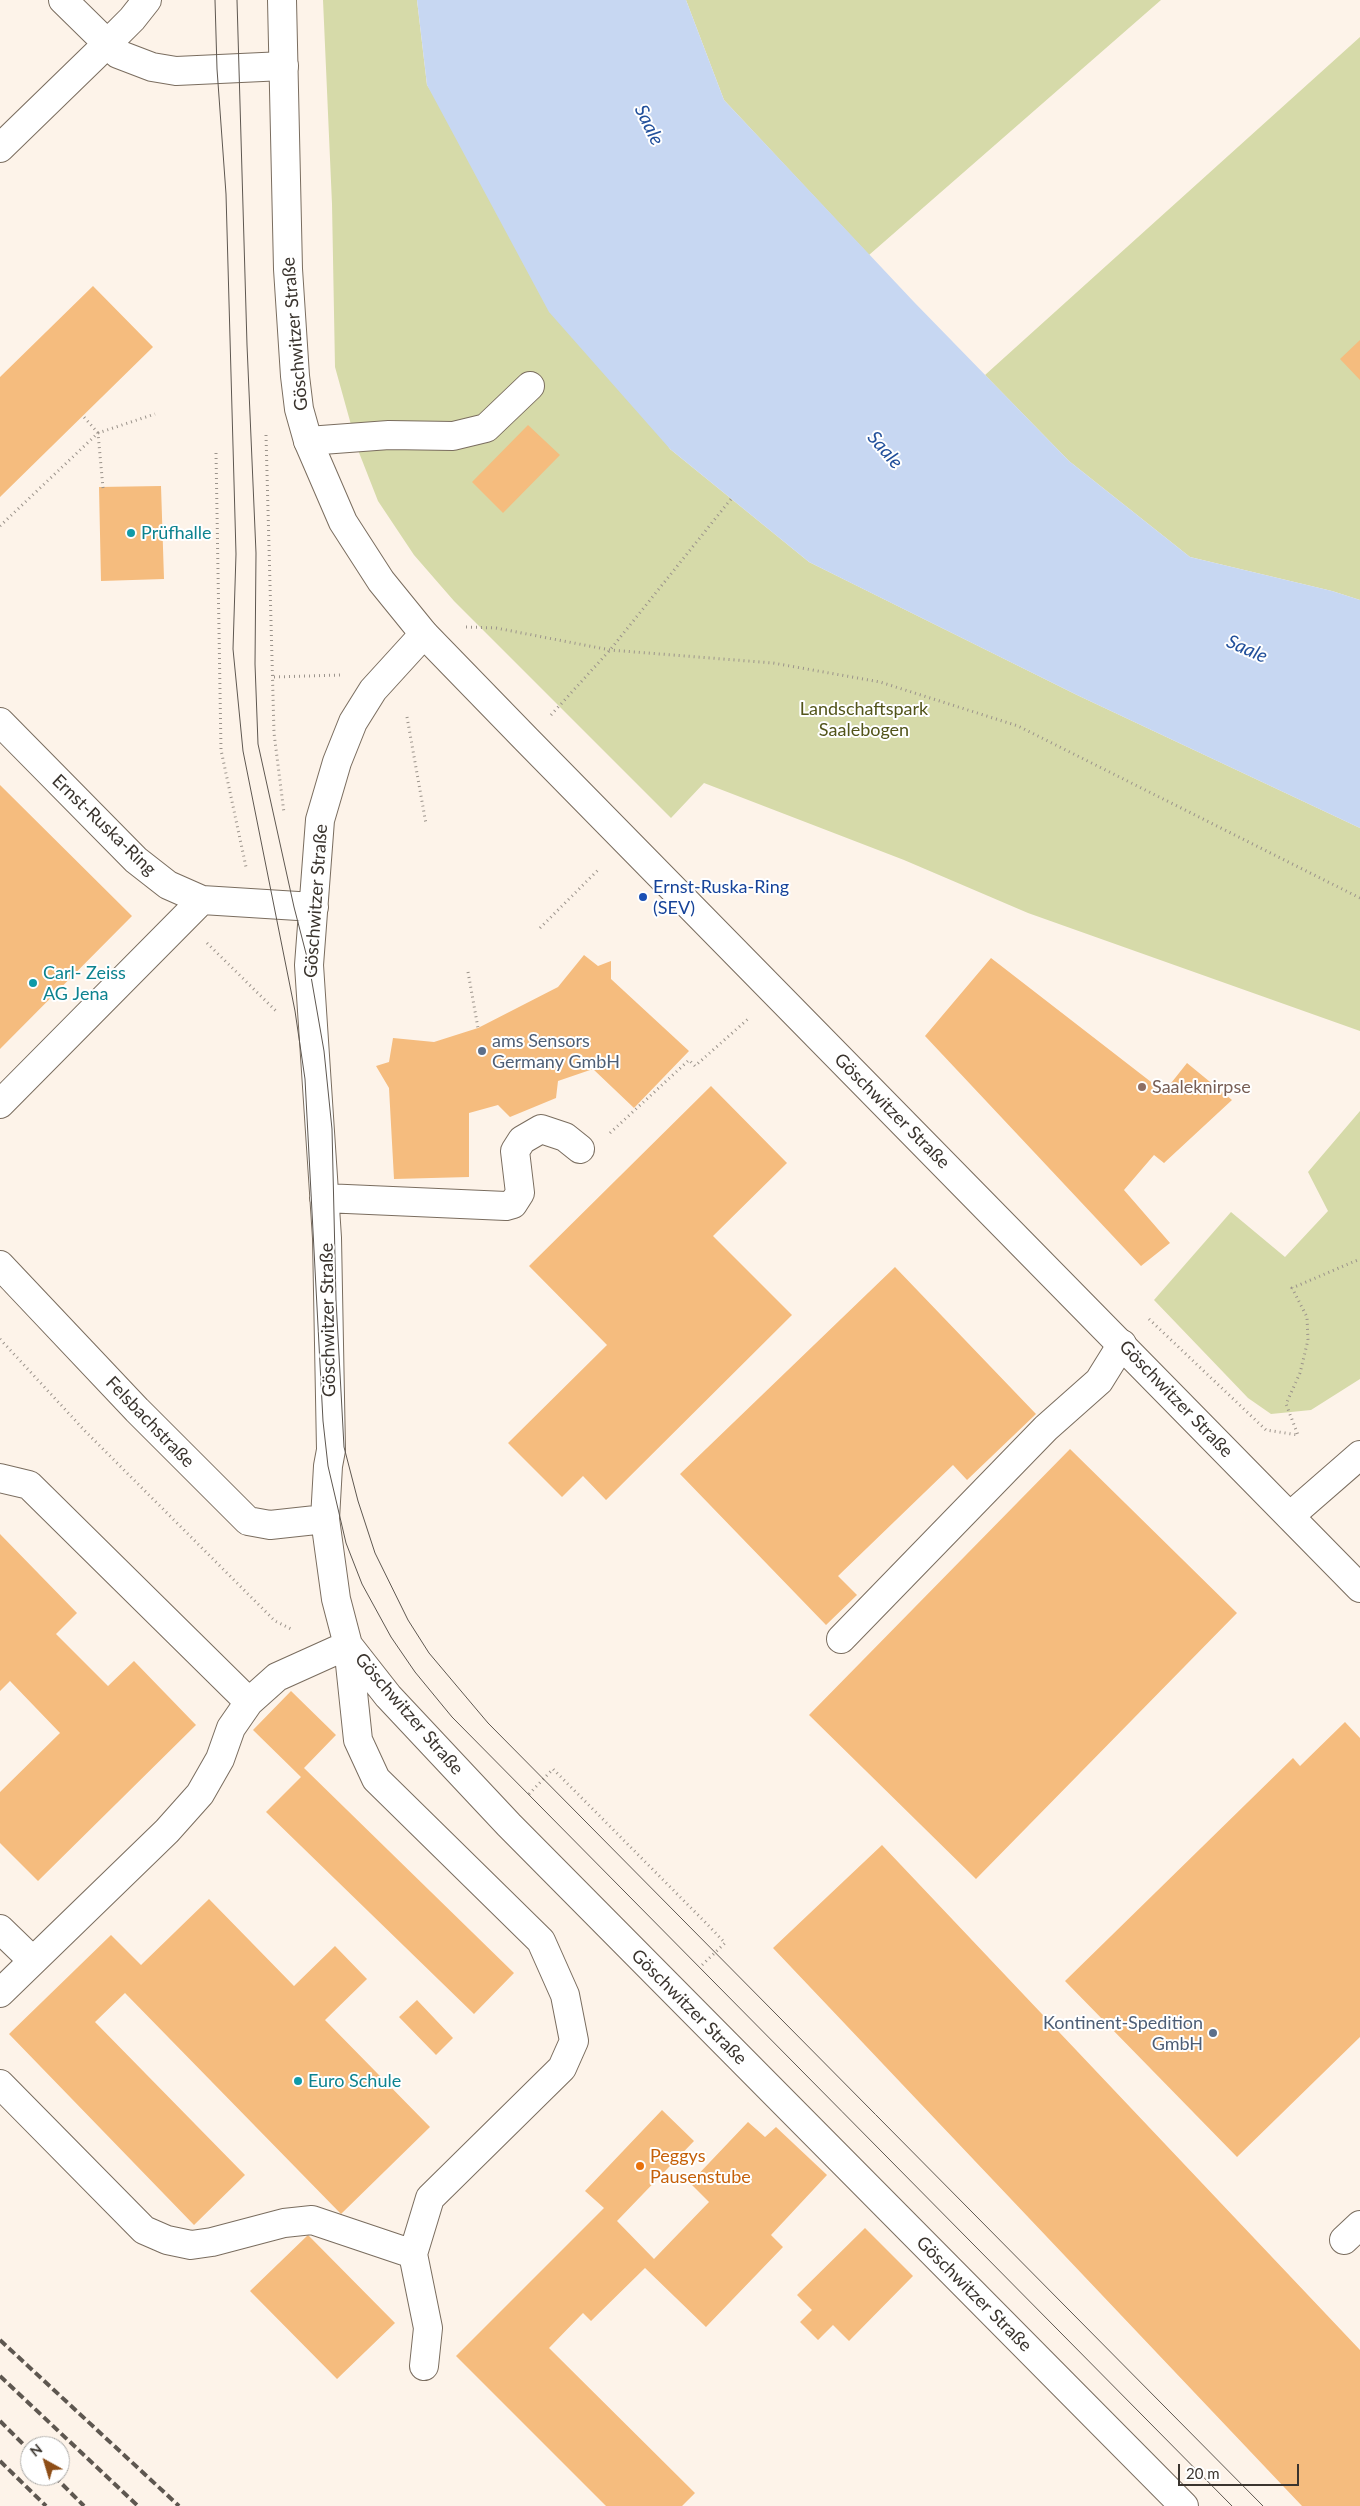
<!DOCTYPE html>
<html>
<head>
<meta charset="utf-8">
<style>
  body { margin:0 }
  #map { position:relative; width:1360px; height:2506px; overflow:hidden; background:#fdf3e9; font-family:Lato,sans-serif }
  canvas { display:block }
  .north { position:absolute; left:20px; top:2436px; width:50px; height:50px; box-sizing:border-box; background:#fff; border:1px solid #b0aeab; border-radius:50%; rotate:321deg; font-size:14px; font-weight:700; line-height:20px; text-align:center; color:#3a342e }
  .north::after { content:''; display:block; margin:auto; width:18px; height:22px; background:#8e4e17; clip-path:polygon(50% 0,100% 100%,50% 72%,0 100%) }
  .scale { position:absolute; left:1178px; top:2464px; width:121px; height:22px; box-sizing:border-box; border:2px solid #3a342e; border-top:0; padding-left:6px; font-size:15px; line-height:18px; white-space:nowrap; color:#3a342e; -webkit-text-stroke:4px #fff; paint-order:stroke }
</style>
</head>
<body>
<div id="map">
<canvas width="1360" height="2506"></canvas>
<div class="north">N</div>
<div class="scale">20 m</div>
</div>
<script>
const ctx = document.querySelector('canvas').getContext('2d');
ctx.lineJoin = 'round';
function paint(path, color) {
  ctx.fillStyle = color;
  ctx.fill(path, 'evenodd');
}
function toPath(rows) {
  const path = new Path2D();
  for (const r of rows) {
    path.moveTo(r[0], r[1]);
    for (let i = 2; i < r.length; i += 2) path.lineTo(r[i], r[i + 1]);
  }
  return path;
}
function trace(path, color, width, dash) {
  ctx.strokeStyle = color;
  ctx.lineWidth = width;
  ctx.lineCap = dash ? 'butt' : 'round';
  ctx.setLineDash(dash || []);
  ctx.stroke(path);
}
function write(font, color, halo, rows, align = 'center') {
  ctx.font = font + ' Lato,sans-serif';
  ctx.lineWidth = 4;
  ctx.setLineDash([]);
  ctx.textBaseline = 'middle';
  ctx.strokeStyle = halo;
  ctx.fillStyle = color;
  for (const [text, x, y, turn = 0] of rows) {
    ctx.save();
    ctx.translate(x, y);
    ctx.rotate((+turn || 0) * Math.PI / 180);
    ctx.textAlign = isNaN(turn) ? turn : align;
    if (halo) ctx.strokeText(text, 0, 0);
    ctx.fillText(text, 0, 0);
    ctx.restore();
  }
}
paint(toPath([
  [323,0,417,0,427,85,670,449,809,562,1077,695,1360,828,1360,1031,1028,913,904,860,704,783,671,818,454,601,414,555,378,501,358,450,335,367,332,204],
  [686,0,1161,0,869,255,724,100],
  [1360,37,1360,600,1332,591,1190,557,1069,461,985,375],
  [1360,1111,1360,1379,1311,1410,1271,1414,1248,1398,1154,1300,1231,1212,1285,1257,1328,1211,1308,1172]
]), '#d6daa9');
paint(toPath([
  [417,0,686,0,724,100,914,302,1069,461,1190,557,1332,591,1360,600,1360,828,1077,695,809,562,670,449,549,312,427,85]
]), '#c7d7f2');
paint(toPath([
  [93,286,153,347,0,497,0,377],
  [1360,340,1360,380,1340,359],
  [528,425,560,455,503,513,472,482],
  [161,486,164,579,101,581,99,487],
  [0,785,132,916,0,1049],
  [584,955,598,966,611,961,611,979,689,1051,634,1108,593,1069,558,1081,556,1098,510,1117,498,1105,469,1113,469,1177,394,1179,389,1088,376,1066,389,1062,393,1038,434,1042,478,1028,558,987],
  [991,958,1164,1092,1187,1063,1232,1100,1164,1163,1154,1155,1124,1190,1170,1243,1141,1266,925,1036],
  [711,1086,787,1163,713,1236,792,1315,606,1500,583,1476,562,1497,508,1443,607,1345,529,1266],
  [895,1267,1036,1414,967,1480,953,1465,838,1576,857,1595,826,1625,680,1474],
  [1070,1449,1237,1613,976,1879,809,1715],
  [0,1534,77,1613,56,1634,108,1686,134,1661,196,1725,38,1881,0,1843,0,1792,60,1733,10,1681,0,1691],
  [291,1691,336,1735,304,1768,514,1973,474,2014,266,1812,301,1777,253,1730],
  [1345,1722,1360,1738,1360,2037,1237,2157,1065,1981,1293,1758,1300,1766],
  [882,1845,1360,2350,1360,2506,1302,2506,773,1948],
  [209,1899,294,1986,335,1946,367,1979,325,2020,430,2127,341,2214,125,1993,95,2022,245,2175,194,2225,9,2034,111,1935,141,1965],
  [417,2000,453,2038,436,2055,399,2017],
  [662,2110,694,2141,617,2221,654,2259,709,2202,690,2183,748,2122,765,2137,776,2127,827,2175,771,2235,783,2247,706,2327,645,2268,591,2321,583,2313,549,2348,695,2493,682,2506,606,2506,456,2356,604,2208,585,2191],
  [865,2228,913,2276,849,2341,833,2325,818,2340,800,2322,812,2310,797,2295],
  [308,2235,395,2323,337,2379,250,2291]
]), '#f5bc7e');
const minor = toPath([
  [63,0,118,54,152,67,176,71,284,66],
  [0,148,107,44,132,19,147,0],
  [308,441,389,435,453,436,486,428,530,386],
  [424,634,373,690,353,722,337,762,320,820,309,965,327,1238,331,1450,328,1466,325,1519,336,1599,348,1645,388,1696,509,1825,1184,2506],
  [0,722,136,860,168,885,202,900,314,907],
  [0,1104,202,900],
  [324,1198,506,1206,513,1204,520,1193,515,1151,522,1140,541,1129,565,1137,580,1149],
  [0,1265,137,1410,248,1521,270,1525,325,1519],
  [0,1478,29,1485,249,1702],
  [1290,1516,1360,1455],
  [841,1639,1046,1428,1099,1381,1122,1344],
  [0,1929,32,1960],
  [0,1993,167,1831,200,1794,220,1759,231,1728,249,1702,277,1677,348,1645,358,1740,376,1779,541,1941,565,1995,574,2041,562,2068,430,2198,413,2254],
  [0,2084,144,2230,167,2240,191,2245,212,2242,284,2223,312,2220,413,2254,428,2328,424,2366],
  [1344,2240,1360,2225]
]);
const major = toPath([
  [282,0,288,269,295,376,299,409,308,441,343,522,381,581,424,634,526,739,1360,1588]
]);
trace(minor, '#7a6d5f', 30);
trace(major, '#7a6d5f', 30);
trace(toPath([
  [266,435,274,733,284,813],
  [216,453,221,750,246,867],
  [103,488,98,433,155,414],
  [0,526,98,433,83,416],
  [466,627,496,628,610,650,773,663,880,682,1018,726,1360,898],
  [274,677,340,675],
  [551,715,610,650,731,499],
  [407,717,426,824],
  [540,928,600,868],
  [207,943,276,1011],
  [468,972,478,1028],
  [610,1133,689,1060,695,1066,748,1019],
  [1149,1319,1266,1430,1298,1435,1286,1404,1300,1373,1308,1340,1307,1317,1292,1288,1360,1259],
  [0,1339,85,1431,275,1621,293,1630],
  [529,1794,553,1769,706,1923,725,1943,700,1967]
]), '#9b938b', 3, [1, 4]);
trace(minor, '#fff', 28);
trace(major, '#fff', 28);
trace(toPath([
  [215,0,217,69,226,194,236,554,233,649,243,751,295,1011,305,1079,323,1421,328,1466,346,1543,362,1584,391,1637,415,1672,452,1717,1232,2506],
  [237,0,247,345,256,553,255,664,258,744,294,907,309,965,324,1051,332,1129,336,1300,344,1447,358,1501,375,1553,408,1620,429,1653,488,1723,1263,2506]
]), '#5e5750', 1);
trace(toPath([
  [0,2340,179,2506],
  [0,2376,138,2506],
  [0,2421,30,2451],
  [0,2461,46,2506],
  [54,2476,84,2506]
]), '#5e5750', 4, [8, 4]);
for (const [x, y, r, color] of [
  [131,533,5,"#0f9aa8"],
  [643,897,5,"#1a4fb4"],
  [33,983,5,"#0f9aa8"],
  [482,1051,5,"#5c6f8a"],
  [1142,1087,5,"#8d6e63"],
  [1213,2033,5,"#5c6f8a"],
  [298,2081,5,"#0f9aa8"],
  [640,2166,5,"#e8710a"]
]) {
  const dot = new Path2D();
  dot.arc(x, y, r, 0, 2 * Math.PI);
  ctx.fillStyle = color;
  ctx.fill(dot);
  trace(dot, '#fff', 2);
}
write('18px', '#3a342e', '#fff', [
  ["Göschwitzer Straße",295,334,-95],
  ["Ernst-Ruska-Ring",104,825,44],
  ["Göschwitzer Straße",316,901,-86],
  ["Göschwitzer Straße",892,1111,45],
  ["Göschwitzer Straße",328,1320,-91],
  ["Göschwitzer Straße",1176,1399,46],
  ["Felsbachstraße",150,1422,46],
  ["Göschwitzer Straße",409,1714,49],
  ["Göschwitzer Straße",689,2007,45],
  ["Göschwitzer Straße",974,2294,45]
]);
write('18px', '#0d838f', '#fff', [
  ["Prüfhalle",141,533],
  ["Carl- Zeiss",43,973],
  ["AG Jena",43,994],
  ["Euro Schule",308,2081]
], 'left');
write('18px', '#52541a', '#fff', [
  ["Landschaftspark",864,709],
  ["Saalebogen",864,730]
]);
write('18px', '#164399', '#fff', [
  ["Ernst-Ruska-Ring",653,887],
  ["(SEV)",653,908]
], 'left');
write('18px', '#4e5e75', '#fff', [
  ["ams Sensors",492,1041],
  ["Germany GmbH",492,1062],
  ["Kontinent-Spedition",1203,2023,"right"],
  ["GmbH",1203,2044,"right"]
], 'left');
write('18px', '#785e54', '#fff', [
  ["Saaleknirpse",1152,1087]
], 'left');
write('18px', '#c56008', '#fff', [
  ["Peggys",650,2156],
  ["Pausenstube",650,2177]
], 'left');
write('italic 19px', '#22509b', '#fff', [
  ["Saale",649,125,64],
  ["Saale",885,450,49],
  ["Saale",1247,649,24]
]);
</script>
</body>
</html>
